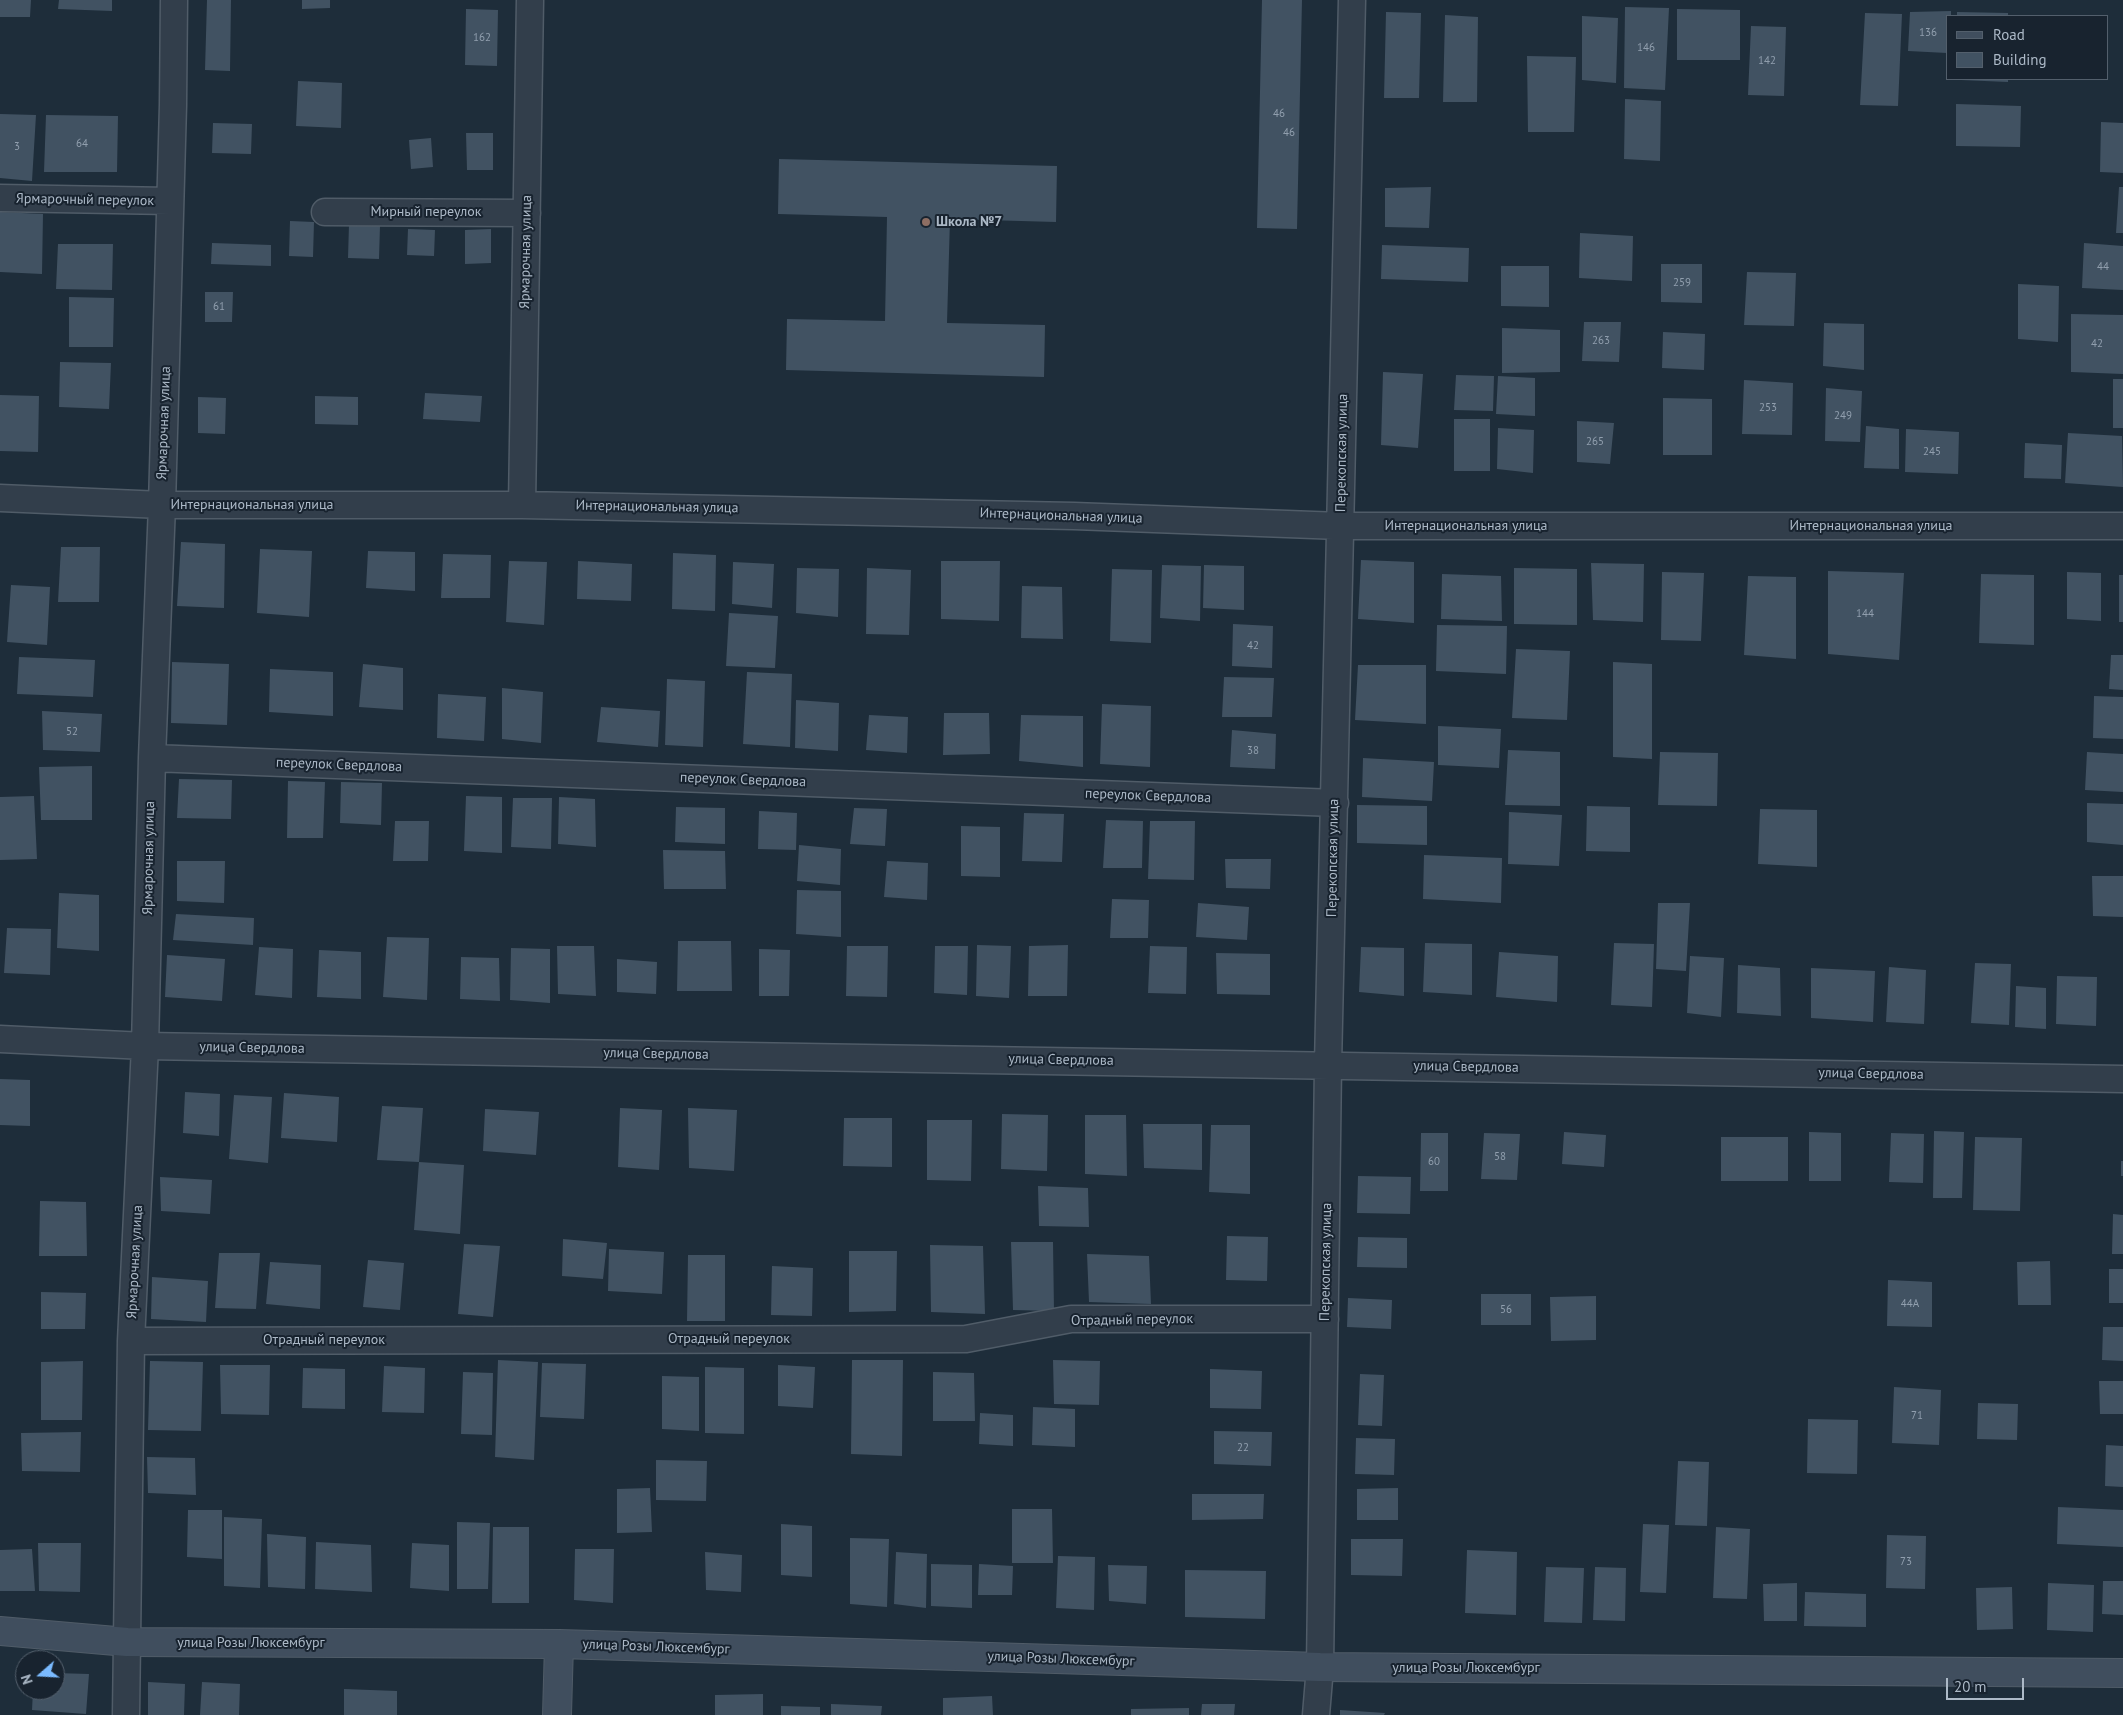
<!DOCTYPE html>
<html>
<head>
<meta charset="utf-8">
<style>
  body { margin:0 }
  #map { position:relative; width:2123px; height:1715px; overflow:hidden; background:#1e2d3a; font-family:"PT Sans",sans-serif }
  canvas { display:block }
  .legend { position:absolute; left:1946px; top:15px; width:162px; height:65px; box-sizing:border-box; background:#18232f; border:1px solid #535f6c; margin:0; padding:6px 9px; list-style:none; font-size:15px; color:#acb9c7 }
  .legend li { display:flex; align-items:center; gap:10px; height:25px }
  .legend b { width:25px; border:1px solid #535f6c }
  .north { position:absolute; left:15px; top:1650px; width:50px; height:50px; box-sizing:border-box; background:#18232f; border:1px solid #535f6c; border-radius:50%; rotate:251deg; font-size:14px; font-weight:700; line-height:20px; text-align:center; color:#acb9c7 }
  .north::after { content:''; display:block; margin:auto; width:18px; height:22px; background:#7abaff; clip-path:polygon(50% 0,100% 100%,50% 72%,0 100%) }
  .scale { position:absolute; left:1946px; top:1678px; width:78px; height:22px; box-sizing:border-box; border:2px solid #acb9c7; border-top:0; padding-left:6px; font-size:15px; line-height:18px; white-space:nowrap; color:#acb9c7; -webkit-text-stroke:4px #18232f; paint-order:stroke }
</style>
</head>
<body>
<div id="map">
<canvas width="2123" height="1715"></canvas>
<ul class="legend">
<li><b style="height:6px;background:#404e5e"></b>Road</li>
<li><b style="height:14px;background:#415262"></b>Building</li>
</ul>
<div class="north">N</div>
<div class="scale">20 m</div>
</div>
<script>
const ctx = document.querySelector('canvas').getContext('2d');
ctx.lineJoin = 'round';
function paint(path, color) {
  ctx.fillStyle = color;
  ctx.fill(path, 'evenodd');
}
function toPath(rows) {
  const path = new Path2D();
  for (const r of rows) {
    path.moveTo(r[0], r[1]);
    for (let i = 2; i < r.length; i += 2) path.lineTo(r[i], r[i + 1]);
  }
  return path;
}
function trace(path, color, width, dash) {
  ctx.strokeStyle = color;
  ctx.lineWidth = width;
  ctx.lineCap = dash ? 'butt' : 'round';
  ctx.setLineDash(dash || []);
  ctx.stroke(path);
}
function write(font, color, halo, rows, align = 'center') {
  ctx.font = font + ' "PT Sans",sans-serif';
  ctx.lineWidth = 4;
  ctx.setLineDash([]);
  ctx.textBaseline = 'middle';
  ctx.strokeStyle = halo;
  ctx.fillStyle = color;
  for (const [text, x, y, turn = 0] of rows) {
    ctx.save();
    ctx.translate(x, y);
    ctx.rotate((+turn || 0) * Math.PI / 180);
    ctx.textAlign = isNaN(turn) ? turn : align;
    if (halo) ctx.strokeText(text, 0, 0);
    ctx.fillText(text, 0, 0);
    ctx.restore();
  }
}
paint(toPath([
  [0,0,31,0,30,17,0,17],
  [59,0,112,0,112,11,58,9],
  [207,0,231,0,230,71,205,70],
  [302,0,330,0,330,8,302,9],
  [1262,0,1302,0,1297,229,1257,228],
  [1625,7,1669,8,1665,90,1624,88],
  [466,9,498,10,497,66,465,65],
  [1677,9,1740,10,1740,60,1677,60],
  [1951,11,1951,16,1947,16,1947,53,1908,51,1910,12],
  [1386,12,1421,13,1419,98,1384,98],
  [1957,12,2008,13,2008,16,1957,16],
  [1865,13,1902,14,1898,106,1860,105],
  [1445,15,1478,17,1477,102,1443,102],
  [1582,16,1618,18,1616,83,1582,80],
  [1751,26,1786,27,1784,96,1748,95],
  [1527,56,1576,57,1574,132,1528,132],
  [1961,79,2008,79,2008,82,1961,80],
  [298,81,342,83,341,128,296,126],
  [1625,99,1661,101,1660,161,1624,159],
  [1956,104,2021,106,2020,147,1956,146],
  [0,114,36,115,32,181,0,178],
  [46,115,118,116,117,172,44,172],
  [2101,122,2123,123,2123,173,2100,172],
  [213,123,252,124,251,154,212,153],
  [466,133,493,133,493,170,467,170],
  [431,138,433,167,411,169,409,140],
  [779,159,1057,166,1056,222,950,219,947,323,1045,325,1044,377,786,370,787,319,885,321,887,217,778,214],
  [1431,187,1429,228,1385,227,1385,188],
  [2119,187,2123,187,2123,233,2116,233],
  [0,212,43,214,42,274,0,272],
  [290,221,314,222,313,257,289,256],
  [349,224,380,226,379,259,348,258],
  [408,229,435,230,434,256,407,255],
  [491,229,491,263,465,264,465,230],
  [1580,233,1633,236,1632,281,1579,278],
  [212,243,271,245,271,266,211,264],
  [2084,243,2123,246,2123,290,2082,288],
  [58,244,113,244,112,290,56,289],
  [1382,245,1469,248,1468,282,1381,279],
  [1661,264,1702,264,1702,303,1661,302],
  [1501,266,1549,266,1549,307,1501,306],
  [1747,272,1796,273,1794,326,1744,325],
  [2018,284,2059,286,2058,342,2018,339],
  [205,292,233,292,232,322,205,322],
  [69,297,114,298,113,347,69,347],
  [2071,314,2123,315,2123,374,2071,372],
  [1584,322,1621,322,1619,362,1582,361],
  [1824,323,1864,324,1864,370,1823,366],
  [1502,328,1560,330,1560,372,1502,373],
  [1663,332,1705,334,1704,370,1662,368],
  [60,362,111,363,109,409,59,407],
  [1383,372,1423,374,1418,448,1381,445],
  [1456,375,1494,376,1493,411,1454,410],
  [1498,376,1535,378,1535,416,1496,414],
  [2113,379,2123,379,2123,428,2113,428],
  [1744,380,1793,383,1792,435,1742,434],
  [1826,388,1862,391,1860,442,1825,441],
  [425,393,482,396,480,422,423,419],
  [0,395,39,396,38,452,0,451],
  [315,396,358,397,358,425,315,424],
  [198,397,226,398,225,434,198,433],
  [1663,398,1712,399,1712,455,1663,455],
  [1454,419,1490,419,1490,471,1454,471],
  [1577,421,1614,423,1610,464,1577,462],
  [1866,426,1899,429,1899,469,1864,468],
  [1498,428,1534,430,1533,473,1497,469],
  [1906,429,1959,432,1958,474,1905,472],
  [2068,433,2122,436,2123,487,2065,483],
  [2025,443,2062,445,2061,479,2024,478],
  [181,542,225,544,224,608,177,606],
  [61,547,100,547,99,602,58,602],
  [260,549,312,551,309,617,257,613],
  [368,551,415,552,415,591,366,588],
  [673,553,716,555,715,611,672,609],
  [443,554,491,555,490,598,441,598],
  [1361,560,1414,562,1414,623,1358,619],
  [509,561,547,562,544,625,506,622],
  [578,561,632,564,631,601,577,599],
  [941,561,1000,561,999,621,941,619],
  [733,562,774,564,772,608,732,604],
  [1591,563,1644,564,1643,622,1593,620],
  [1162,565,1201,566,1200,621,1160,618],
  [1204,565,1244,566,1244,610,1203,608],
  [797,568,839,569,838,617,796,613],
  [867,568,911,570,909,635,866,634],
  [1514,568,1577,569,1577,625,1514,624],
  [1112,569,1152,570,1151,643,1110,641],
  [1828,571,1904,573,1899,660,1828,654],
  [1662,572,1704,573,1701,641,1661,640],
  [2067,572,2101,573,2101,621,2067,619],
  [1442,574,1501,576,1502,621,1441,619],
  [1981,574,2034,575,2034,645,1979,643],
  [2119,575,2123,575,2123,622,2119,622],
  [1748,576,1796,577,1796,659,1744,655],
  [11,585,50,587,47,645,7,642],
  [1022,586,1062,587,1063,639,1021,638],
  [729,613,778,616,775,668,726,666],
  [1233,624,1273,626,1272,668,1232,666],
  [1437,625,1507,626,1506,674,1436,671],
  [1516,649,1570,651,1567,720,1512,718],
  [2111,655,2123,655,2123,690,2109,689],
  [19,657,95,660,93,697,17,694],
  [172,662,229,664,227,725,171,723],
  [1613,662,1652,664,1652,759,1613,757],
  [363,664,403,668,403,710,359,707],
  [1358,665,1426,665,1426,724,1355,720],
  [270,669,333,672,333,716,269,712],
  [747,672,792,674,790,747,743,744],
  [1224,677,1274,678,1272,717,1222,717],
  [667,679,705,681,703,747,665,745],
  [502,688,543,692,541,743,502,739],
  [438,694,486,697,484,741,437,738],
  [2094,696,2123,697,2123,739,2093,738],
  [796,700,839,703,838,751,795,748],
  [1102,704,1151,706,1150,767,1100,764],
  [601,707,660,711,658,747,597,742],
  [42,711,102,714,100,752,43,750],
  [944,713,989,713,990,754,943,755],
  [869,715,908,717,907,753,866,750],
  [1021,715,1083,716,1083,767,1019,761],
  [1438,726,1501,729,1499,768,1438,765],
  [1232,730,1276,734,1275,769,1230,767],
  [1508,750,1560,752,1560,806,1505,805],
  [1660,752,1718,753,1717,806,1658,805],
  [2087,752,2123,754,2123,792,2085,790],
  [1363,758,1434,762,1432,801,1362,797],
  [92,766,92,820,41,820,39,767],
  [179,779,232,780,231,819,177,818],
  [288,781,325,782,323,838,287,838],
  [341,782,382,783,381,825,340,823],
  [34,796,37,859,0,860,0,797],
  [466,796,502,797,502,853,464,851],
  [559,797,595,799,596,847,558,844],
  [513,798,552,798,551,849,511,847],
  [2087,803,2123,804,2123,845,2087,842],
  [1357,805,1427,806,1427,845,1357,843],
  [1587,806,1630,807,1630,852,1586,851],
  [676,807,725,808,725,844,675,842],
  [854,808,887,809,885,846,850,844],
  [1760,809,1817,810,1817,867,1758,864],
  [759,811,797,813,796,850,758,849],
  [1509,812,1562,815,1559,866,1508,864],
  [1024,813,1064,814,1062,862,1022,861],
  [1106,820,1143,821,1142,868,1103,868],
  [395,821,429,821,428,861,393,861],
  [1150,821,1195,821,1194,880,1148,879],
  [961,826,1000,827,1000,877,961,876],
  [799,845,841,849,840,885,797,881],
  [663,850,725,851,726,889,664,889],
  [1424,855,1502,858,1501,903,1423,899],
  [1225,859,1271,859,1270,889,1226,888],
  [177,861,225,861,224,903,177,901],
  [887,861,928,863,927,900,884,897],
  [2092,876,2123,876,2123,917,2093,916],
  [797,890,841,891,841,937,796,934],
  [59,893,99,895,99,951,57,948],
  [1112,899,1149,900,1148,938,1110,938],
  [1198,903,1249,907,1247,940,1196,937],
  [1658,903,1690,903,1686,971,1656,969],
  [176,914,254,918,253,945,173,940],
  [7,928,51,929,50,975,4,973],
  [387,937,429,938,427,1000,383,997],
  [678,941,731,941,732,991,677,991],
  [1425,943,1472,944,1472,995,1423,992],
  [1614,943,1654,944,1652,1007,1611,1005],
  [977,945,1011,946,1009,998,976,996],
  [1068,945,1067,996,1028,996,1029,946],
  [557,946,594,946,596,996,558,994],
  [847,946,888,946,887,997,846,996],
  [935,946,968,946,967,995,934,993],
  [1150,946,1187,947,1186,994,1148,993],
  [259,947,293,949,292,998,255,995],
  [1361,947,1404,948,1404,996,1359,992],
  [511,948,550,949,550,1003,510,1000],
  [759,949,790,950,789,996,759,996],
  [319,950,361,952,361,999,317,997],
  [1499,952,1558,956,1557,1002,1496,997],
  [1216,953,1270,954,1270,995,1217,994],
  [167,955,225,959,222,1001,165,997],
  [1690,956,1724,958,1721,1017,1687,1013],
  [461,957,499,958,500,1001,460,999],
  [617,959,657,962,656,994,617,992],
  [1975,963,2011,964,2009,1025,1971,1023],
  [1738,965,1780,968,1781,1016,1737,1013],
  [1889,967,1926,970,1924,1024,1886,1022],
  [1811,968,1875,971,1873,1022,1811,1018],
  [2057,976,2097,977,2096,1026,2056,1024],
  [2016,986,2046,988,2046,1029,2015,1027],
  [0,1079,30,1080,30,1126,0,1125],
  [185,1092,220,1094,219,1136,183,1133],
  [284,1093,339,1097,337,1142,281,1138],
  [234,1095,272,1097,268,1163,229,1159],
  [382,1106,423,1108,419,1162,377,1160],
  [620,1108,662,1110,659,1170,618,1167],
  [688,1108,737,1110,734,1171,689,1168],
  [485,1109,539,1112,536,1155,483,1151],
  [1002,1114,1048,1115,1047,1171,1001,1169],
  [1085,1115,1126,1115,1127,1176,1085,1174],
  [844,1118,892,1118,892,1167,843,1166],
  [927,1120,972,1120,971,1181,927,1180],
  [1143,1124,1202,1124,1202,1170,1144,1168],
  [1211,1125,1250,1125,1250,1194,1209,1192],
  [1934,1131,1964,1132,1962,1198,1933,1198],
  [1564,1132,1606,1135,1604,1167,1562,1164],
  [1809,1132,1841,1133,1841,1181,1809,1181],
  [1421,1133,1448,1133,1448,1191,1420,1191],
  [1484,1133,1520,1134,1517,1180,1481,1179],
  [1891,1133,1924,1134,1923,1183,1889,1182],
  [1721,1137,1788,1137,1788,1181,1721,1181],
  [1975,1137,2022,1138,2020,1211,1973,1210],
  [2121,1161,2123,1161,2123,1176,2121,1176],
  [419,1162,464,1165,460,1234,414,1230],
  [1358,1176,1411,1177,1410,1214,1357,1213],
  [160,1177,212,1180,210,1214,161,1211],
  [1038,1186,1088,1188,1089,1227,1039,1226],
  [40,1201,86,1202,87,1256,39,1256],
  [2113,1214,2123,1215,2123,1254,2112,1254],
  [1227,1236,1268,1237,1267,1281,1226,1280],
  [1358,1237,1407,1238,1407,1268,1357,1267],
  [563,1239,607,1243,603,1279,562,1276],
  [1011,1242,1053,1242,1054,1311,1013,1310],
  [464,1244,500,1246,493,1317,458,1314],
  [930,1245,983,1246,985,1314,931,1312],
  [609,1249,664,1252,662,1294,608,1291],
  [849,1251,897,1251,896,1311,849,1312],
  [219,1253,260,1253,256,1309,215,1308],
  [1087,1254,1149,1256,1151,1304,1089,1302],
  [688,1255,725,1255,725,1321,687,1321],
  [368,1260,404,1263,400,1310,363,1307],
  [2050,1261,2051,1305,2018,1305,2017,1262],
  [270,1262,321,1265,320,1309,266,1304],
  [772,1266,813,1268,812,1316,771,1315],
  [2109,1269,2123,1269,2123,1303,2109,1303],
  [152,1277,208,1281,206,1322,151,1319],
  [1888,1280,1932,1282,1932,1327,1887,1326],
  [41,1292,86,1293,85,1329,41,1329],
  [1481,1294,1531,1294,1531,1325,1481,1325],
  [1596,1296,1596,1340,1551,1341,1550,1297],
  [1348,1298,1392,1300,1391,1329,1347,1327],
  [2103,1327,2123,1327,2123,1361,2102,1360],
  [498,1360,538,1362,534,1460,495,1457],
  [852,1360,903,1360,902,1456,851,1454],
  [1053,1360,1100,1361,1099,1405,1054,1404],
  [83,1361,82,1420,41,1420,41,1362],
  [150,1361,203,1362,201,1431,148,1430],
  [542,1363,586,1364,584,1419,540,1417],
  [220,1365,270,1365,269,1415,221,1414],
  [778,1365,815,1367,813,1408,778,1406],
  [384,1366,425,1368,424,1413,382,1412],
  [705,1367,744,1368,744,1434,705,1433],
  [303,1368,345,1369,345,1409,302,1408],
  [1210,1369,1262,1371,1261,1409,1210,1408],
  [463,1372,493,1373,492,1435,461,1434],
  [933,1372,974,1373,975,1421,933,1421],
  [1360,1374,1384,1375,1382,1426,1358,1425],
  [662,1376,699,1377,699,1431,662,1429],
  [2099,1381,2123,1381,2123,1414,2100,1414],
  [1894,1387,1941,1390,1939,1445,1892,1443],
  [1978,1403,2018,1404,2017,1440,1977,1439],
  [1033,1407,1075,1409,1075,1447,1032,1445],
  [980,1413,1013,1415,1013,1446,979,1444],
  [1808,1419,1858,1420,1857,1474,1807,1473],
  [1214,1431,1272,1432,1271,1466,1214,1464],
  [81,1432,80,1472,22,1471,21,1433],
  [1356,1438,1395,1439,1394,1475,1355,1474],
  [2106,1445,2123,1446,2123,1487,2105,1486],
  [147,1457,195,1458,196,1495,148,1493],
  [656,1460,707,1461,706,1501,656,1500],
  [1678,1461,1709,1462,1707,1526,1675,1525],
  [650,1488,652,1532,617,1533,617,1489],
  [1398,1488,1398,1520,1357,1520,1357,1489],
  [1192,1494,1264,1494,1263,1519,1192,1520],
  [2058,1507,2123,1510,2123,1547,2057,1544],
  [1012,1509,1052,1509,1053,1563,1012,1563],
  [188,1510,222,1510,222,1559,187,1557],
  [224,1517,262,1519,260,1588,224,1586],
  [457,1522,490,1523,488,1589,457,1589],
  [781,1524,812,1526,812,1577,781,1575],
  [1643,1524,1669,1525,1666,1593,1640,1592],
  [493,1527,529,1527,529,1603,492,1603],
  [1716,1527,1750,1529,1747,1599,1713,1598],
  [267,1534,306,1537,305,1589,268,1587],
  [1887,1535,1926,1536,1925,1589,1886,1588],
  [850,1538,889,1539,887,1607,850,1604],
  [1351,1539,1403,1539,1402,1576,1351,1575],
  [316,1542,371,1545,372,1592,315,1589],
  [38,1543,81,1543,80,1592,39,1591],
  [412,1543,449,1545,449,1591,410,1588],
  [32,1549,35,1591,0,1591,0,1550],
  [575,1549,614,1549,613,1603,574,1600],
  [1467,1550,1517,1552,1516,1615,1465,1613],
  [705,1552,742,1555,741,1592,706,1590],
  [896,1552,927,1554,926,1608,894,1604],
  [1058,1556,1095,1557,1094,1610,1056,1608],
  [931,1564,972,1565,972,1608,931,1606],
  [979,1564,1013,1566,1012,1595,978,1595],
  [1108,1565,1147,1566,1146,1604,1109,1601],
  [1546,1567,1584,1568,1582,1623,1544,1622],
  [1595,1567,1626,1568,1625,1621,1593,1620],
  [1185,1570,1266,1571,1265,1619,1185,1617],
  [2103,1581,2123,1581,2123,1615,2102,1614],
  [1797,1583,1797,1621,1764,1621,1763,1584],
  [2048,1583,2094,1585,2093,1632,2047,1630],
  [2012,1587,2013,1629,1977,1630,1976,1588],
  [1805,1592,1866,1594,1866,1627,1804,1626],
  [55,1673,89,1674,86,1714,32,1710,33,1690,55,1690],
  [148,1682,185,1684,184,1715,148,1715],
  [202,1682,240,1684,239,1715,200,1715],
  [344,1689,397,1691,397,1715,344,1715],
  [763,1694,763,1715,715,1715,715,1695],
  [992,1696,993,1715,943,1715,943,1698],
  [831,1704,882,1706,881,1715,831,1715],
  [1202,1704,1235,1704,1234,1715,1201,1715],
  [781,1706,820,1707,820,1715,781,1715],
  [1189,1708,1189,1715,1131,1715,1131,1709],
  [1340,1710,1385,1713,1384,1715,1340,1715]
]), '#415262');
const street = toPath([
  [0,198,170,201],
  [325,212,527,213],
  [0,498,162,505,522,505,1074,516,1340,526,2123,526],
  [522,505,530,0],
  [152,758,1335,803],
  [0,1039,145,1046,2123,1079],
  [131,1341,966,1339,1071,1319,1325,1319],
  [126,1715,131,1341,145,1046,152,758,162,505,173,105,174,0],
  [1316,1715,1320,1667,1328,1065,1352,0]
]);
const secondary = toPath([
  [0,1631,127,1642,559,1644,1320,1667,2123,1673],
  [557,1715,559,1644]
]);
trace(street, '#505c68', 29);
trace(secondary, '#505c68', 30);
trace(street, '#323e4b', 26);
trace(secondary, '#404e5e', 28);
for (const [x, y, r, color] of [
  [926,222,5,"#8d6e63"]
]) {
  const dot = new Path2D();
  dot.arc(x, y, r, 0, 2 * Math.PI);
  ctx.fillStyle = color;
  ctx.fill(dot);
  trace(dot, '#18232f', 2);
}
write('11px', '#919fae', null, [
  ["136",1928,33],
  ["162",482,38],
  ["146",1646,48],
  ["142",1767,61],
  ["46",1279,114],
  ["46",1289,133],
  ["64",82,144],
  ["3",17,147],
  ["44",2103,267],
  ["259",1682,283],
  ["61",219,307],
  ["263",1601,341],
  ["42",2097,344],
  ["253",1768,408],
  ["249",1843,416],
  ["265",1595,442],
  ["245",1932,452],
  ["144",1865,614],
  ["42",1253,646],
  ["52",72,732],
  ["38",1253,751],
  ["58",1500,1157],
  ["60",1434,1162],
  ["44А",1910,1304],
  ["56",1506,1310],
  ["71",1917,1416],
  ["22",1243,1448],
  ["73",1906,1562]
]);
write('14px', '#acb9c7', '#18232f', [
  ["Ярмарочный переулок",85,200,1],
  ["Мирный переулок",426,212],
  ["Ярмарочная улица",526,252,-89],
  ["Ярмарочная улица",164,423,-88],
  ["Перекопская улица",1342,453,-89],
  ["Интернациональная улица",252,505],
  ["Интернациональная улица",657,507,1],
  ["Интернациональная улица",1061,516,2],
  ["Интернациональная улица",1466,526],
  ["Интернациональная улица",1871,526],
  ["переулок Свердлова",339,765,2],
  ["переулок Свердлова",743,780,2],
  ["переулок Свердлова",1148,796,2],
  ["Ярмарочная улица",149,858,-89],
  ["Перекопская улица",1333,858,-89],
  ["улица Свердлова",252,1048,1],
  ["улица Свердлова",656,1054,1],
  ["улица Свердлова",1061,1060,1],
  ["улица Свердлова",1466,1067,1],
  ["улица Свердлова",1871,1074,1],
  ["Ярмарочная улица",135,1262,-87],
  ["Перекопская улица",1326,1262,-89],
  ["Отрадный переулок",1132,1320,-1],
  ["Отрадный переулок",729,1339],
  ["Отрадный переулок",324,1340],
  ["улица Розы Люксембург",251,1643],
  ["улица Розы Люксембург",656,1647,2],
  ["улица Розы Люксембург",1061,1659,2],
  ["улица Розы Люксембург",1466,1668]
]);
write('bold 14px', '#acb9c7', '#18232f', [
  ["Школа №7",936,222]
], 'left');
</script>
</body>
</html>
